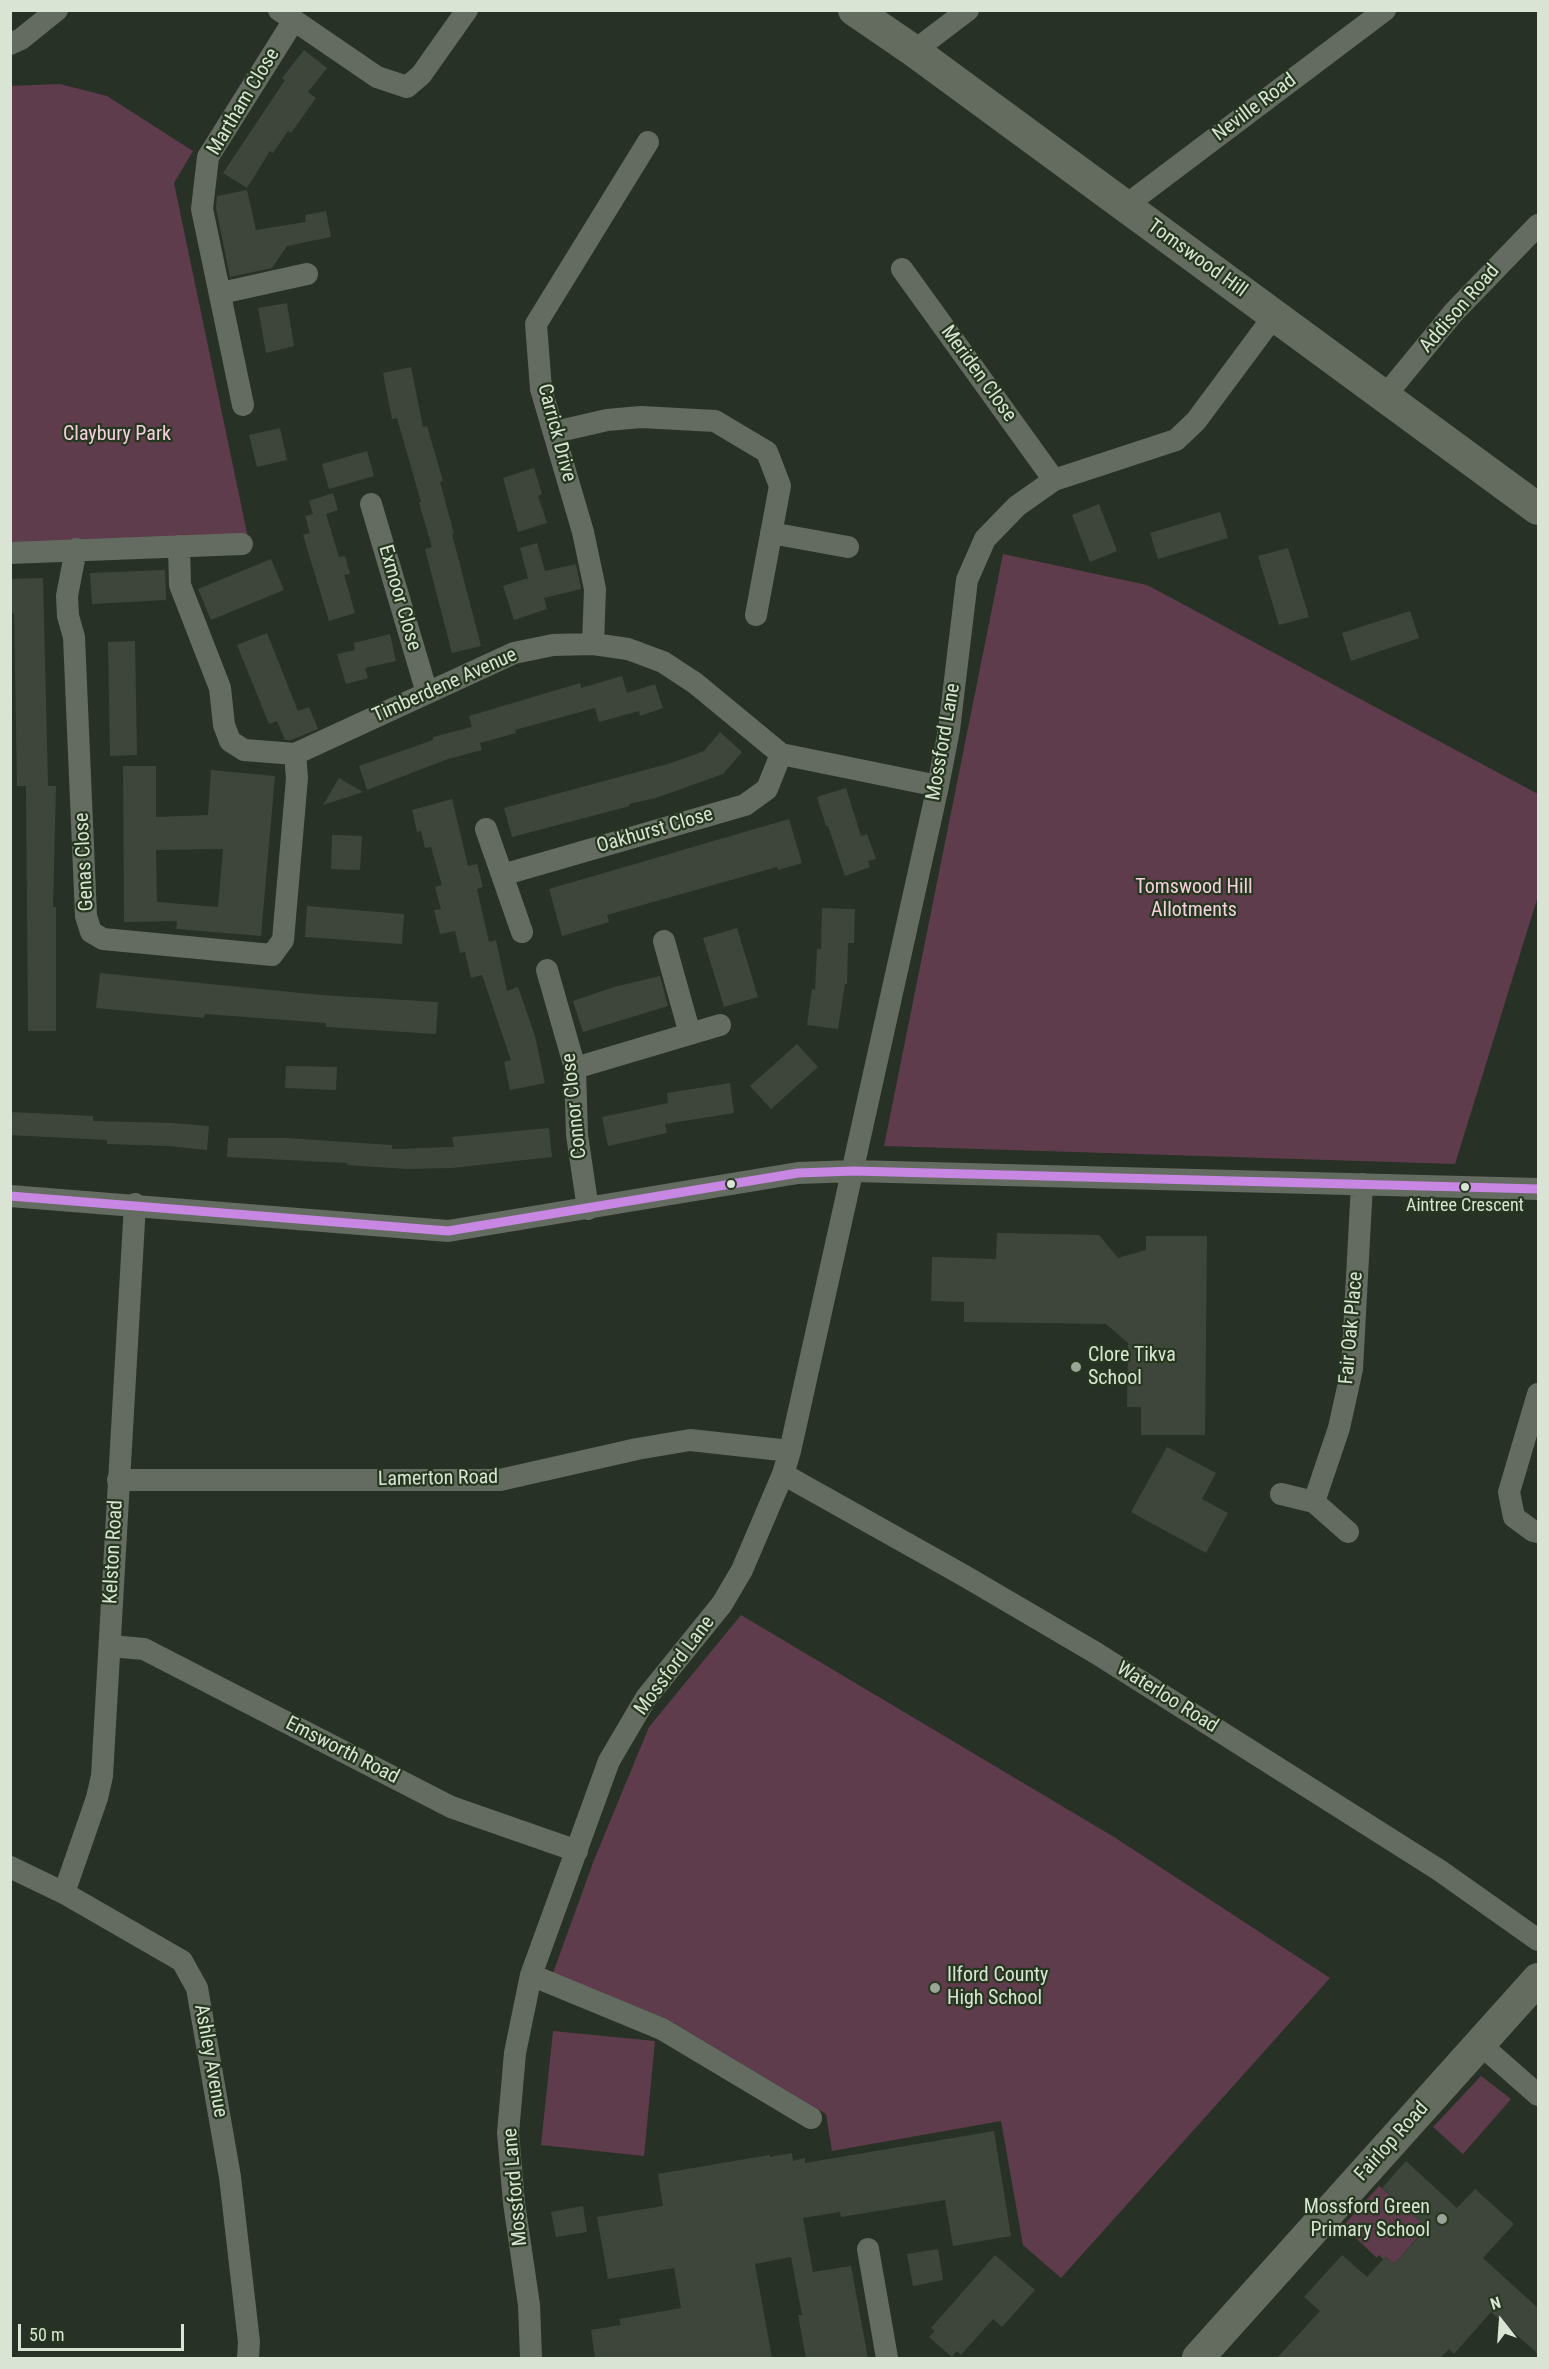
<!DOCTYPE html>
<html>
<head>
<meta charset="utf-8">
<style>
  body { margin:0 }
  #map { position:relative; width:1549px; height:2369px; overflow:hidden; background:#283125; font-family:"Roboto Condensed",sans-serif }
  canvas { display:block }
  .frame { position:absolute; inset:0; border:12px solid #d9e4d5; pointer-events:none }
  .north { position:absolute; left:1471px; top:2291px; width:60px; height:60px; -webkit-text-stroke:4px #26371f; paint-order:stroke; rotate:343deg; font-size:16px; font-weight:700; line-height:24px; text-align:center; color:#d9e4d5 }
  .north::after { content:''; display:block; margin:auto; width:21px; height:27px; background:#d9e4d5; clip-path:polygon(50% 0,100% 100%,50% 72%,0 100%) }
  .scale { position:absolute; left:18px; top:2324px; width:166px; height:27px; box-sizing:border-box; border:3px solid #d9e4d5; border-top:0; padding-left:8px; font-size:18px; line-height:21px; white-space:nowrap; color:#d9e4d5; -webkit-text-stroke:4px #26371f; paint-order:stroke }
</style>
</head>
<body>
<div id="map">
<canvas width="1549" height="2369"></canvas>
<div class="frame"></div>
<div class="north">N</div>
<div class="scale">50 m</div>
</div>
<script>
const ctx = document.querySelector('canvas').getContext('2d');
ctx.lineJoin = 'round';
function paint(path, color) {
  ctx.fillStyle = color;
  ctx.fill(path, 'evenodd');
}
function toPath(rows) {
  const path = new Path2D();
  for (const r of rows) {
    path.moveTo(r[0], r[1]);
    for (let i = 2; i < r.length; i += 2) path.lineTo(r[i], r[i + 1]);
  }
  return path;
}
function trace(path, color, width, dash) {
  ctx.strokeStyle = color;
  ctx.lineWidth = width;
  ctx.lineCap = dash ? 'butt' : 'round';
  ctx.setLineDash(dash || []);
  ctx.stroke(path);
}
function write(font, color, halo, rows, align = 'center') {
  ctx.font = font + ' "Roboto Condensed",sans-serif';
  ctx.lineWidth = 4.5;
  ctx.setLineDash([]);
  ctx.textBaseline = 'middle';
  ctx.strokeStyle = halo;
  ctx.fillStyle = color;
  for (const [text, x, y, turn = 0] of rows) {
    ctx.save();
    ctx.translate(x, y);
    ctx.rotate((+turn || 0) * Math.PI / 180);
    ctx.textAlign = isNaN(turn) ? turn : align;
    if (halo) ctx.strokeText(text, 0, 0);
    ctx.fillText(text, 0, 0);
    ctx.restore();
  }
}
paint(toPath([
  [60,84,107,96,193,151,174,183,248,538,11,546,10,86],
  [1003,554,1147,585,1538,794,1538,896,1455,1164,884,1146],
  [741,1615,1114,1837,1330,1978,1061,2278,1023,2245,1001,2121,832,2151,826,2114,667,2019,553,1973,594,1860,649,1727],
  [553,2031,655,2041,644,2156,541,2145],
  [1481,2076,1511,2099,1463,2154,1433,2127],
  [1379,2186,1427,2227,1394,2264,1386,2257,1383,2259,1379,2255,1377,2258,1343,2226]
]), '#5f3c4b');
paint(toPath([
  [304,50,327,68,308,92,316,98,291,133,288,131,273,153,270,151,247,188,223,173,285,80,282,78],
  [247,190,256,230,306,222,305,215,326,211,331,237,287,246,272,268,230,277,216,208,217,196],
  [287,303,294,346,266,353,258,308],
  [411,367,423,427,427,426,443,481,440,482,454,534,452,534,481,646,452,653,425,549,432,547,419,503,421,502,397,418,392,419,383,373],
  [280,428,287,460,257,467,249,435],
  [367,451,374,476,329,489,322,464],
  [534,468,542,494,538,496,547,523,518,532,503,478],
  [333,493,338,510,326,514,339,557,345,556,350,574,344,575,355,613,329,621,303,535,310,533,305,516,313,514,309,501],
  [1099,504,1117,551,1090,562,1072,515],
  [1220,512,1228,538,1158,559,1150,533],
  [537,543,545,571,576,564,581,589,544,598,547,609,514,620,503,586,528,578,520,548],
  [1288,548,1309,617,1279,625,1258,556],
  [271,559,284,590,211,620,198,589],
  [165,570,166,600,92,604,90,573],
  [43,578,48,786,56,786,53,907,56,907,56,1031,28,1031,26,786,17,786,14,613,10,614,10,579],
  [1410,611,1419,638,1351,661,1342,633],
  [267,633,298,711,309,707,318,729,291,740,285,740,277,721,269,724,237,645],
  [390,634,396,661,365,668,368,678,346,684,337,654,355,650,354,643],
  [135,641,137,755,110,756,108,642],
  [622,676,627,693,655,684,663,708,640,716,639,711,599,722,595,708,515,730,516,733,480,743,482,750,448,759,367,790,359,766,433,740,433,737,472,727,469,716,580,683,581,688],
  [720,732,742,752,723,774,656,798,629,804,630,806,512,837,504,808,671,763,704,751],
  [123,766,156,766,156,817,208,815,211,770,275,776,261,936,176,929,177,921,124,922],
  [223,849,218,907,157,902,156,850],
  [339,778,363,792,323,805],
  [846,788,861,836,867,834,876,859,868,861,870,867,845,876,828,826,826,826,817,797],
  [452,799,468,866,477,864,483,887,477,889,489,942,496,940,507,991,518,987,535,1036,545,1083,510,1090,504,1062,511,1060,482,975,471,978,465,952,460,953,455,931,440,934,434,910,441,909,435,887,442,885,431,847,425,848,421,831,417,832,412,810],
  [789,819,802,863,778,870,777,867,607,915,609,922,562,936,549,889],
  [332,835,362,836,360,870,331,869],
  [307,906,404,914,402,944,305,937],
  [822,908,855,909,854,943,848,943,847,984,845,984,838,1029,807,1025,812,989,815,990,817,949,821,949],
  [737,928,758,997,724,1007,703,938],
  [100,973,321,995,438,1002,436,1034,326,1027,326,1023,205,1014,204,1018,96,1008],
  [660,976,668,1006,583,1032,573,1001,614,987],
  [797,1044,818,1067,771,1109,750,1086],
  [286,1066,337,1067,336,1090,285,1088],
  [730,1083,734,1113,665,1124,667,1133,608,1146,602,1117,668,1103,667,1093],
  [10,1112,93,1116,93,1121,172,1123,209,1126,207,1150,167,1146,107,1144,107,1140,10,1135],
  [549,1128,552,1157,452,1168,406,1169,347,1165,347,1163,227,1157,228,1138,286,1138,392,1145,392,1149,454,1147,452,1137],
  [997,1233,1099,1235,1118,1258,1146,1250,1146,1236,1207,1236,1205,1435,1141,1435,1141,1407,1127,1407,1128,1343,1106,1324,964,1322,964,1302,931,1301,932,1257,996,1259],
  [1167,1447,1216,1473,1202,1499,1228,1513,1206,1553,1131,1512],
  [994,2131,1011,2236,953,2246,945,2200,841,2217,840,2212,803,2218,813,2272,851,2266,868,2358,806,2358,798,2315,802,2315,791,2257,755,2264,772,2358,595,2358,591,2330,621,2325,619,2319,681,2308,674,2268,608,2279,597,2217,663,2206,658,2174,769,2155,770,2157,792,2153,793,2161,805,2158,805,2163],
  [1406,2161,1457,2208,1475,2189,1514,2224,1483,2258,1539,2309,1539,2355,1491,2312,1454,2354,1449,2349,1440,2358,1277,2358,1320,2311,1304,2297,1342,2255,1367,2277,1385,2257,1394,2264,1427,2228,1382,2188],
  [583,2206,587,2232,556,2237,551,2212],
  [938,2249,943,2280,913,2286,907,2254],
  [995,2255,1035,2290,1002,2327,993,2319,961,2355,957,2351,952,2357,929,2337,935,2331,931,2328]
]), '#3e463b');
trace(toPath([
  [279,10,377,77,407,87,421,75,467,10],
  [10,44,21,39,57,10],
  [914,51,968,10],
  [1125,206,1385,10],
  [902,269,1054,480],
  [221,293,307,274],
  [1385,396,1454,312,1538,225],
  [243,405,202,209,208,157,294,20],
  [555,432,607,420,641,417,715,421,767,452,780,486,756,615],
  [371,504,427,693],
  [771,533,848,547],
  [179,546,180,585,220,688,224,725,230,741,244,750,295,754,514,653,553,645,593,644,628,649,663,662,695,683,781,754,938,786],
  [76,549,67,596,68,616,74,637,86,916,91,932,103,939,272,955,283,940,297,778,295,754],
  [10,553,242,544],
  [593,644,595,589,583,532,541,389,536,324,648,142],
  [486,829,522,932],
  [502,875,745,805,767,789,781,754],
  [664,941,690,1034],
  [547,970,575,1068,577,1135,588,1209],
  [575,1068,720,1025],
  [10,1196,448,1231,798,1173,854,1171,1538,1189],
  [1538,1394,1509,1492,1514,1517,1533,1531,1538,1532],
  [783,1474,963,1575,1096,1653,1439,1870,1538,1940],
  [118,1480,500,1480,637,1449,690,1440,790,1451],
  [1281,1494,1314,1502,1348,1532],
  [1314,1502,1339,1428,1352,1369,1362,1184],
  [110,1646,144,1649,451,1807,577,1851],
  [10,1867,64,1893,182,1961,197,1988,230,2177,249,2342,248,2358],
  [64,1893,97,1798,102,1776,135,1204],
  [531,1975,662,2029,811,2118],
  [1480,2044,1538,2095],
  [868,2249,887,2358],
  [531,2358,529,2305,514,2203,508,2133,515,2053,531,1975,609,1761,646,1698,722,1604,742,1570,783,1474,790,1451,938,786,949,730,967,580,985,539,1017,506,1054,480,1176,440,1196,421,1274,316]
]), '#646b60', 22);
trace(toPath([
  [854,10,914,51,1538,509],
  [1198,2358,1538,1979]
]), '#646c60', 32);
trace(toPath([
  [10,1196,448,1231,798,1173,854,1171,1538,1189]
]), '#c787e3', 9);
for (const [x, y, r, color] of [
  [731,1184,5,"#d9e4d5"],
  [1465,1187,5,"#d9e4d5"],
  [1076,1367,6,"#9ba597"],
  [935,1988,6,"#9ba597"],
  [1442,2219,6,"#9ba597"]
]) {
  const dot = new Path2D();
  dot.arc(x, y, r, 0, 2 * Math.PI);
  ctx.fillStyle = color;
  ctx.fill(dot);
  trace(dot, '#26371f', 2);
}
write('18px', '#d9e4d5', '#26371f', [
  ["Aintree Crescent",1465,1206]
]);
write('20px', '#d9e4d5', '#26371f', [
  ["Martham Close",244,102,-59],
  ["Neville Road",1255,108,-37],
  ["Tomswood Hill",1197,259,36],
  ["Addison Road",1460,309,-49],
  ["Meriden Close",978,374,54],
  ["Carrick Drive",556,433,75],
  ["Exmoor Close",399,598,74],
  ["Timberdene Avenue",445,686,-24],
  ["Mossford Lane",944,742,-80],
  ["Oakhurst Close",655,831,-16],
  ["Genas Close",85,862,-93],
  ["Connor Close",575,1106,-96],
  ["Fair Oak Place",1352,1328,-85],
  ["Lamerton Road",438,1479,-1],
  ["Kelston Road",114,1552,-87],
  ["Mossford Lane",675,1666,-53],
  ["Waterloo Road",1167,1698,32],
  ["Emsworth Road",342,1751,27],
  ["Ashley Avenue",210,2061,80],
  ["Fairlop Road",1392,2142,-48],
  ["Mossford Lane",516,2187,-95]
]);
write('20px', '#f6cfdf', '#26371f', [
  ["Claybury Park",117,435],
  ["Tomswood Hill",1194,888],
  ["Allotments",1194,911]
]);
write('20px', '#d9e4d5', '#26371f', [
  ["Clore Tikva",1088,1356],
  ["School",1088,1379],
  ["Ilford County",947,1976],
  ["High School",947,1999],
  ["Mossford Green",1430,2208,"right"],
  ["Primary School",1430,2231,"right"]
], 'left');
</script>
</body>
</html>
